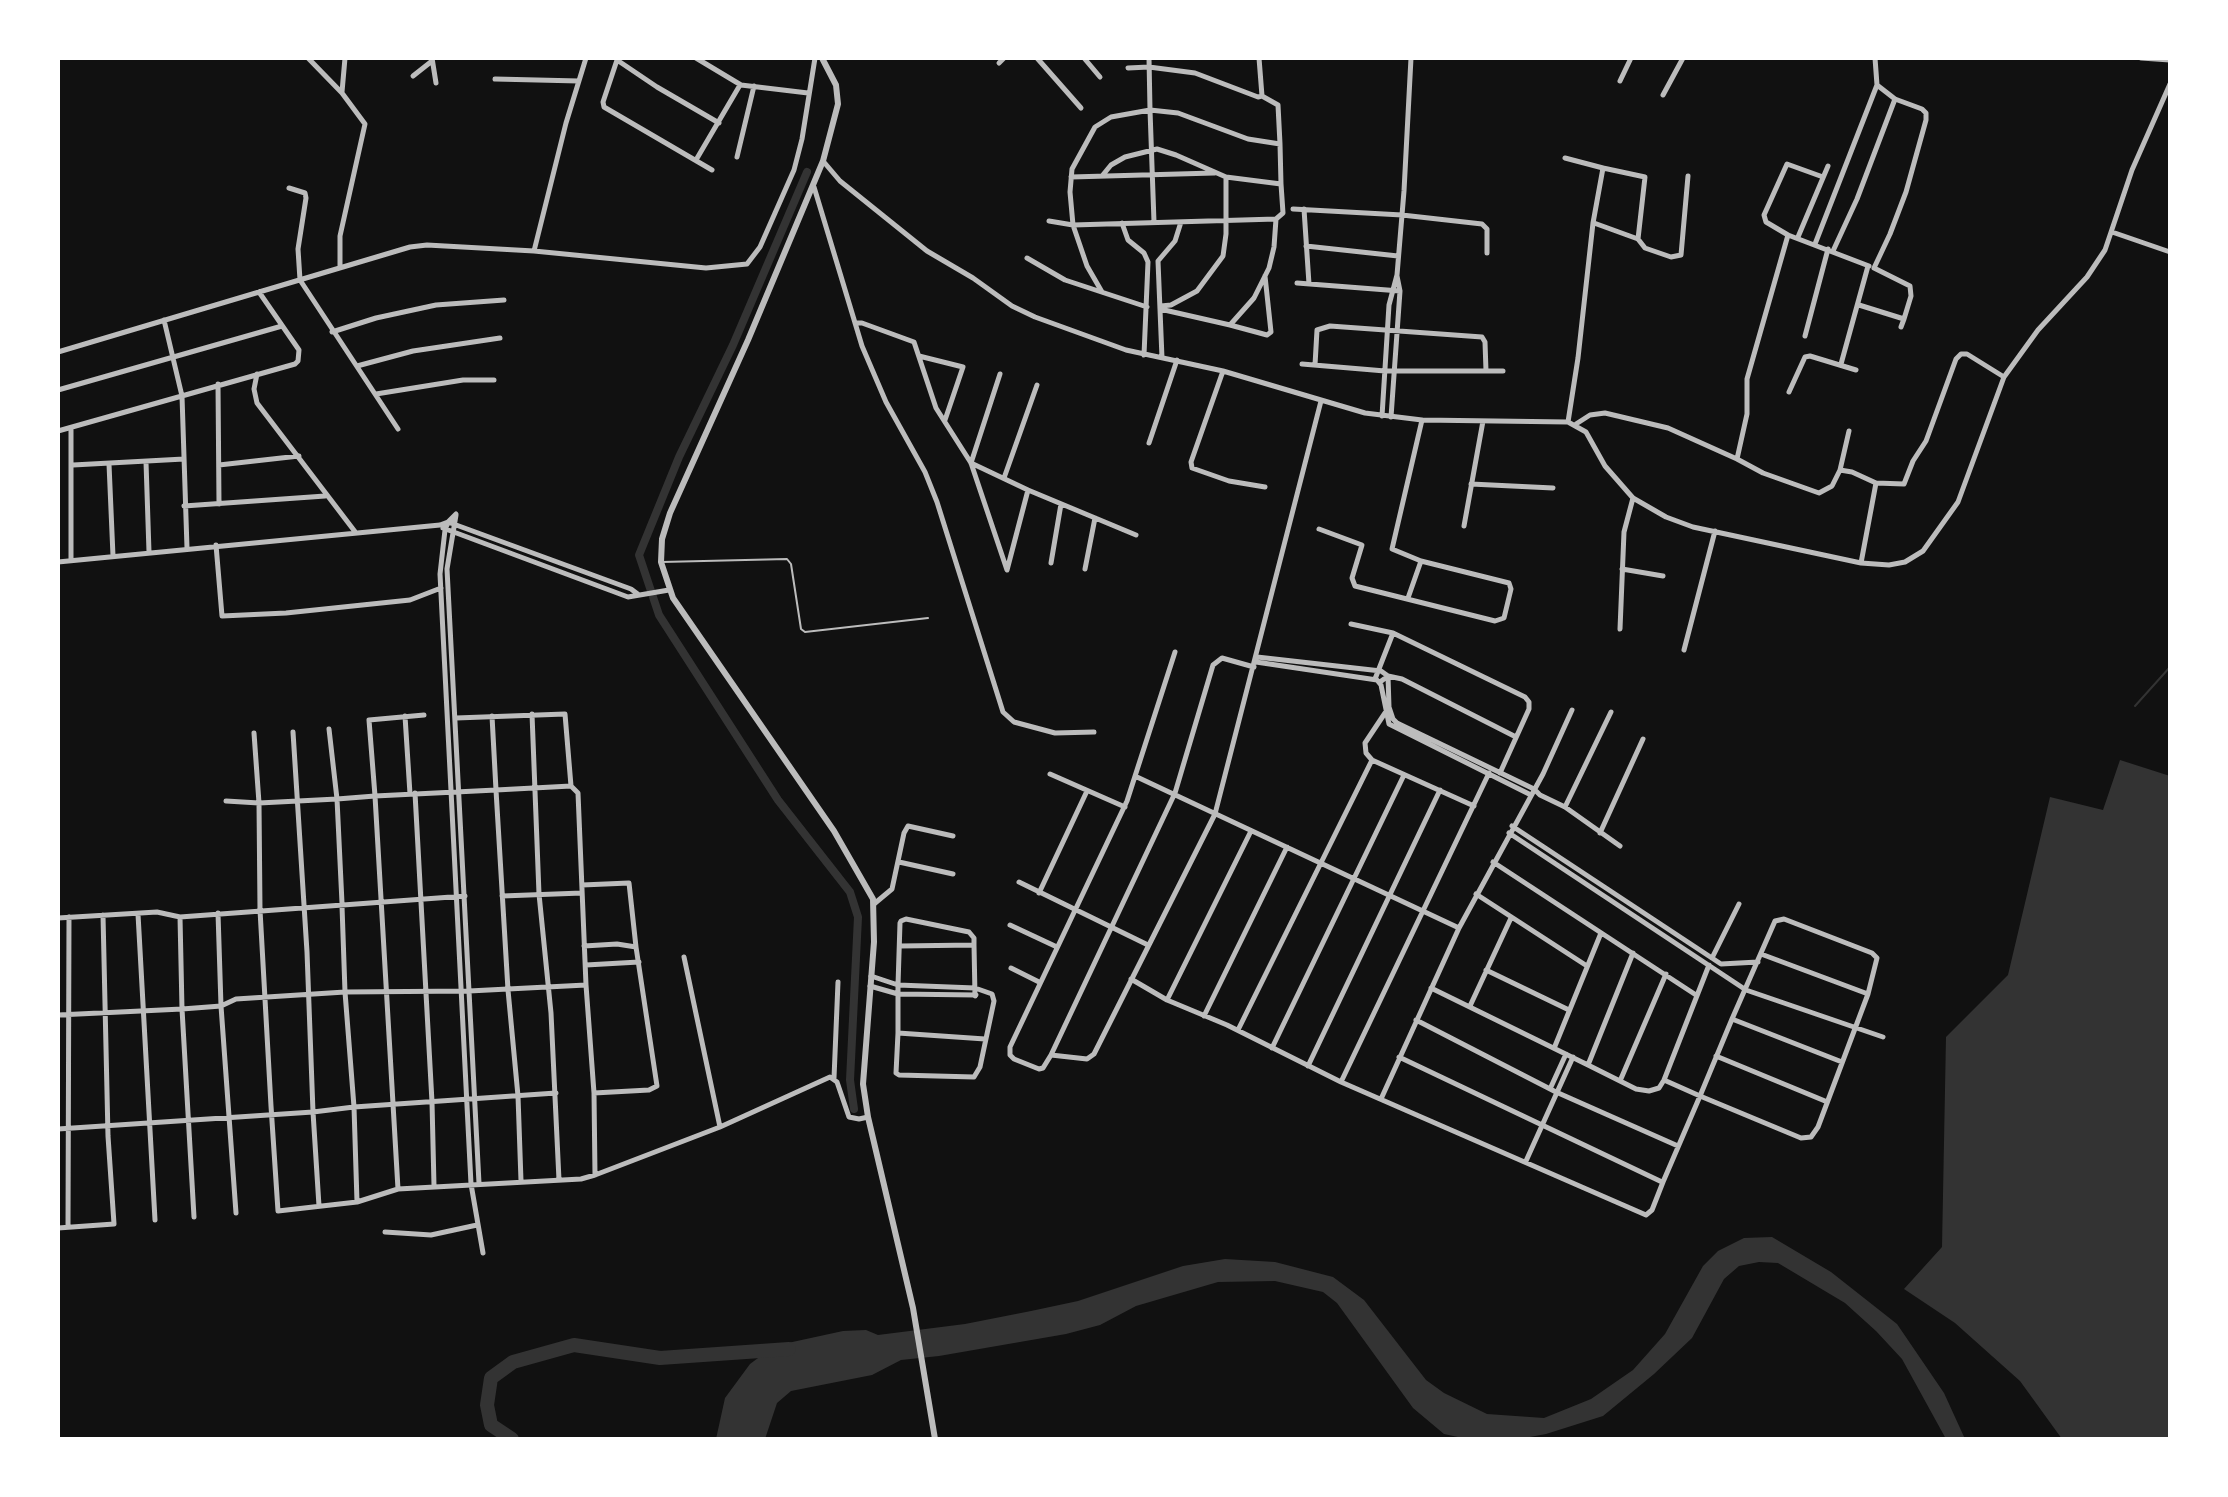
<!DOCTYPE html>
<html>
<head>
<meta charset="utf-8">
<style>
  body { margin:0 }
  #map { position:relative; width:2228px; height:1497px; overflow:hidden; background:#111; font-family:Quicksand,sans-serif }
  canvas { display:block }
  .frame { position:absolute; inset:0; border:60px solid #fff; pointer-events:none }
</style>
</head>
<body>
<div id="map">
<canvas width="2228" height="1497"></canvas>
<div class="frame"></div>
</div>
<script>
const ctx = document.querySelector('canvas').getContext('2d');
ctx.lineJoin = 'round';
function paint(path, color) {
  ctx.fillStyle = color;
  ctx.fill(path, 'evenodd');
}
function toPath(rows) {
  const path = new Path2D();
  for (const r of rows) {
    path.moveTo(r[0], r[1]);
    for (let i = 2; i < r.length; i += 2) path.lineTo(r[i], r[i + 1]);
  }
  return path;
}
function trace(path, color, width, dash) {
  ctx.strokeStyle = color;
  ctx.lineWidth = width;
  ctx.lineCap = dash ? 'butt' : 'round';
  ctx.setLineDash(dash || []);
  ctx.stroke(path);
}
paint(toPath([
  [2120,760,2170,776,2170,1439,2062,1439,2020,1381,1955,1323,1904,1289,1942,1247,1946,1037,2008,975,2050,797,2103,810],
  [1772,1237,1831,1272,1897,1324,1944,1393,1965,1439,1946,1439,1902,1359,1876,1331,1845,1303,1778,1263,1759,1262,1739,1266,1724,1279,1692,1338,1654,1374,1603,1416,1546,1434,1519,1439,1467,1439,1444,1434,1413,1408,1337,1303,1323,1292,1275,1281,1218,1282,1136,1306,1100,1325,1066,1334,939,1356,901,1360,872,1375,791,1391,777,1403,765,1439,716,1439,725,1398,750,1364,774,1346,843,1331,866,1330,878,1335,965,1324,1031,1311,1078,1301,1183,1266,1225,1259,1275,1262,1333,1277,1364,1300,1426,1380,1444,1393,1487,1414,1544,1418,1591,1399,1633,1370,1665,1334,1703,1266,1718,1251,1744,1238]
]), '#333');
trace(toPath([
  [2135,706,2170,667]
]), '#333', 2);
trace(toPath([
  [807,172,733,345,679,457,639,555,659,615,778,800,850,892,858,917,850,1080,854,1109]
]), '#333', 8);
trace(toPath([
  [512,1439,491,1425,487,1405,491,1378,513,1362,574,1345,660,1358,789,1349]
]), '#333', 14);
trace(toPath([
  [662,562,787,559,791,564,801,629,805,632,928,618]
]), '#bcbcbc', 2);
trace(toPath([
  [308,58,342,93,365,124,340,236,340,268],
  [432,58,436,83],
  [696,58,741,85,808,93],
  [1037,58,1081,108],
  [1084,58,1100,77],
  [2141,58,2170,60],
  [999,63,1004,58],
  [1128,68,1149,67,1195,73,1258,97,1262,96,1259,58],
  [413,76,432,61],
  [495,79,579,81],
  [1620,81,1631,58],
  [342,92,345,58],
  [1663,95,1683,58],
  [737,157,754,86],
  [1565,158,1603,168],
  [696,160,740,85],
  [823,161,840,181,927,251,973,278,1012,306,1035,317,1126,350,1223,371,1365,413,1422,420,1568,422,1586,432,1605,466,1633,498,1666,517,1693,527,1861,563,1889,565,1905,562,1923,551,1958,502,2004,377,2038,330,2087,277,2105,250,2132,170,2170,84],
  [712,170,604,107,603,102,617,60,657,87,719,123],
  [1102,176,1111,165,1125,157,1157,149,1176,155,1226,177,1281,184,1280,144],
  [1071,177,1214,173],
  [814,187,862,346,886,402,925,472,937,502,1003,712,1014,722,1055,733,1094,732],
  [289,188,305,193,306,198,298,249,300,280,398,429],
  [1293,209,1402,215,1482,224,1487,229,1487,253],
  [1304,209,1309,284],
  [1049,221,1073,225,1276,219,1283,213,1281,184],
  [1154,222,1150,110,1178,113,1248,139,1280,144,1278,105,1262,96],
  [1122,223,1128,240,1144,253,1148,262,1144,355],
  [1594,223,1638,239],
  [2112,232,2170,252],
  [1788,235,1869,266],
  [1798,237,1828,166],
  [1815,244,1877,85],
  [1306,246,1398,256],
  [534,251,566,123,586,58],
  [1833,251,1857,199,1895,99],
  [1027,258,1065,280,1147,307],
  [1297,283,1400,291],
  [1102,292,1087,266,1073,225,1070,192,1072,169,1095,127,1111,117,1150,110,1149,58],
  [1859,305,1904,319,1911,296,1910,286,1874,268,1890,234,1906,192,1926,120,1926,113,1922,109,1895,99,1877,85,1875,58],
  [1161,306,1171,305,1197,291,1223,256,1226,234,1226,177],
  [1160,309,1230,325,1254,298,1269,268,1274,247,1276,219],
  [164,320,182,396,187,548],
  [855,323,862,323,914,342,936,408,971,463,1000,374],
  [1230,325,1267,335,1271,332,1265,276],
  [1901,327,1904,319],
  [332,332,376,318,436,305,504,300],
  [1805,336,1828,249],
  [58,352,410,247,427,245,534,251,706,268,747,264,760,247,794,170,802,139,815,58],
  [919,356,963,367,945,420],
  [1162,358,1158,261,1175,241,1181,222],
  [1302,364,1385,371,1503,371],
  [1841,364,1868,266],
  [1315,365,1317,330,1330,326,1482,337,1485,342,1486,371],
  [357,366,413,351,500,338],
  [1223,371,1191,462,1192,468,1229,481,1265,487],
  [257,374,254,389,257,403,356,533],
  [218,384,219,504],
  [58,390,282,326],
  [1789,392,1805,357,1810,356,1856,370],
  [376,394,463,380,494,380],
  [1382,416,1389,305,1397,275,1404,191,1411,58],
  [1391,417,1400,291,1397,276],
  [1568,422,1578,358,1593,223,1603,168,1645,177,1638,239,1645,248,1671,257,1681,255,1688,176],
  [1576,424,1590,415,1605,413,1668,428,1737,459,1763,473,1819,493,1832,486,1840,470,1852,472,1876,483,1904,484,1913,461,1926,441,1956,359,1961,354,1967,354,2004,377],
  [71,428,71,560],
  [58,431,295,364,298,361,299,350,259,292],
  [1149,443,1177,360],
  [1737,459,1747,414,1747,379,1788,235,1766,222,1764,215,1787,164,1823,177],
  [146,462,149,552],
  [971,463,1028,490,1007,570,971,463],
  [109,464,113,556],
  [73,465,184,459],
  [219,465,299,456],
  [1840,470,1849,431],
  [1004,478,1037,385],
  [1471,484,1553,488],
  [1028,490,1136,535],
  [184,506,325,496],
  [456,514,448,522,445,530,440,574,471,1184,483,1253],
  [456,515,447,569,479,1183],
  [1464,526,1483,421],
  [443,528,628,597,669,590],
  [1319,529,1362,545,1352,578,1355,586,1495,621,1504,618,1511,589,1509,583,1421,561,1392,549,1422,420],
  [216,545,222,616,286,613,410,600,441,588],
  [58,562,440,525,448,522,631,589,639,595],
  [1051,563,1061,504],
  [1861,563,1876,483],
  [1085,569,1095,518],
  [1622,569,1663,576],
  [1408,598,1421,561],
  [1351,624,1393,633],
  [1620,629,1624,532,1633,498],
  [1684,650,1715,531],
  [1175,652,1127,801,1010,1047,1010,1055,1014,1059,1039,1069,1043,1068,1051,1055,1175,793,1213,665,1222,658,1254,667],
  [1257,657,1381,671,1388,676,1389,707,1393,719,1397,723,1534,789,1540,795,1565,807,1620,846],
  [1256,662,1377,680,1381,685,1389,724,1531,795],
  [1375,679,1393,633,1525,697,1529,702,1529,709,1500,773],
  [1380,682,1388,676,1402,679,1516,737],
  [532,714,539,894,551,1013,559,1180],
  [405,716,410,794],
  [456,718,565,714,571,786],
  [329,729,337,799,259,803,260,910,271,1106,278,1211,357,1202],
  [293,732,307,952,313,1112,354,1107,345,992,469,991,586,985],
  [1372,760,1366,753,1365,743,1385,713],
  [1050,774,1125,807],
  [1137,777,1459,928],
  [415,793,432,1102,434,1186],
  [226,801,259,803,254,733],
  [1565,807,1611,712],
  [1512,826,1721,964,1758,962],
  [1509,833,1746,990,1883,1037],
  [1600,833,1643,739],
  [899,862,953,874],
  [1493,862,1696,995],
  [1019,882,1148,945],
  [582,885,629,883,636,947],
  [1039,893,1087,791],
  [1476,894,1587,966],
  [502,896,582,893],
  [342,903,337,799,375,796,369,720,424,715],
  [874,904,892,889,904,833,908,826,953,836],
  [218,913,221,1006,236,1213],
  [138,914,155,1220],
  [180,917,465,896],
  [58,918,157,912,180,917,182,1009,221,1006,236,999,345,992,342,906],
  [1010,925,1057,947],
  [584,946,617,944,636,947,657,1086,649,1090,594,1093],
  [900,946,974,945,975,996],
  [1761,954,1868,994],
  [684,957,720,1127],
  [1712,958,1739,904],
  [586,965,639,962],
  [1011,968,1039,982],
  [1486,970,1569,1010],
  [871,976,898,985,975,988,992,994,994,1001,980,1067,974,1077,899,1075,896,1073,898,1033,898,985,900,923,901,921,906,919,969,932,974,938,974,945],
  [1131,979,1167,1000,1227,1025,1341,1082,1646,1215,1652,1210,1663,1182,1700,1096,1732,1019,1775,921,1784,919,1872,953,1877,958,1868,994,1818,1127,1811,1137,1801,1138,1700,1096,1664,1080],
  [870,986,898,994,976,995],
  [1431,988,1588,1065,1633,953],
  [1167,1000,1251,831],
  [1470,1006,1511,918],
  [58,1015,182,1009,194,1217],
  [1204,1016,1287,847],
  [1732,1019,1842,1062],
  [1416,1020,1556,1092,1678,1146],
  [1238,1030,1372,760,1474,806],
  [898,1033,985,1039],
  [1555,1046,1601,933],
  [1272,1048,1404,775],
  [1051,1055,1087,1059,1094,1054,1215,814,1321,401],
  [1716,1056,1825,1101],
  [1399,1057,1662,1182],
  [1588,1065,1636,1089,1649,1091,1659,1088,1664,1080,1709,965],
  [1308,1066,1440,790],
  [834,1078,838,982],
  [1620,1081,1666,974],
  [1341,1082,1489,773],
  [1550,1089,1566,1054],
  [556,1093,354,1107,357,1202,398,1189,581,1179,595,1175,720,1127,830,1077,837,1082,849,1117,859,1119,868,1117],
  [1381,1099,1459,928,1543,774,1572,710],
  [58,1129,313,1112,319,1206],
  [1526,1161,1573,1057],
  [521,1181,518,1096,508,990,496,790,571,786,578,793,586,985,594,1093,595,1175],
  [398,1189,375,796,496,790,492,716],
  [68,1227,69,917],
  [58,1228,114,1224,108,1136,103,915],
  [385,1232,431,1235,477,1225]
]), '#bcbcbc', 5);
trace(toPath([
  [822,58,836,85,838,104,823,161,748,340,670,513,662,539,661,562,673,598,834,831,873,899,874,942,863,1084,868,1117,913,1308,935,1439]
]), '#bcbcbc', 6);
</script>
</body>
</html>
